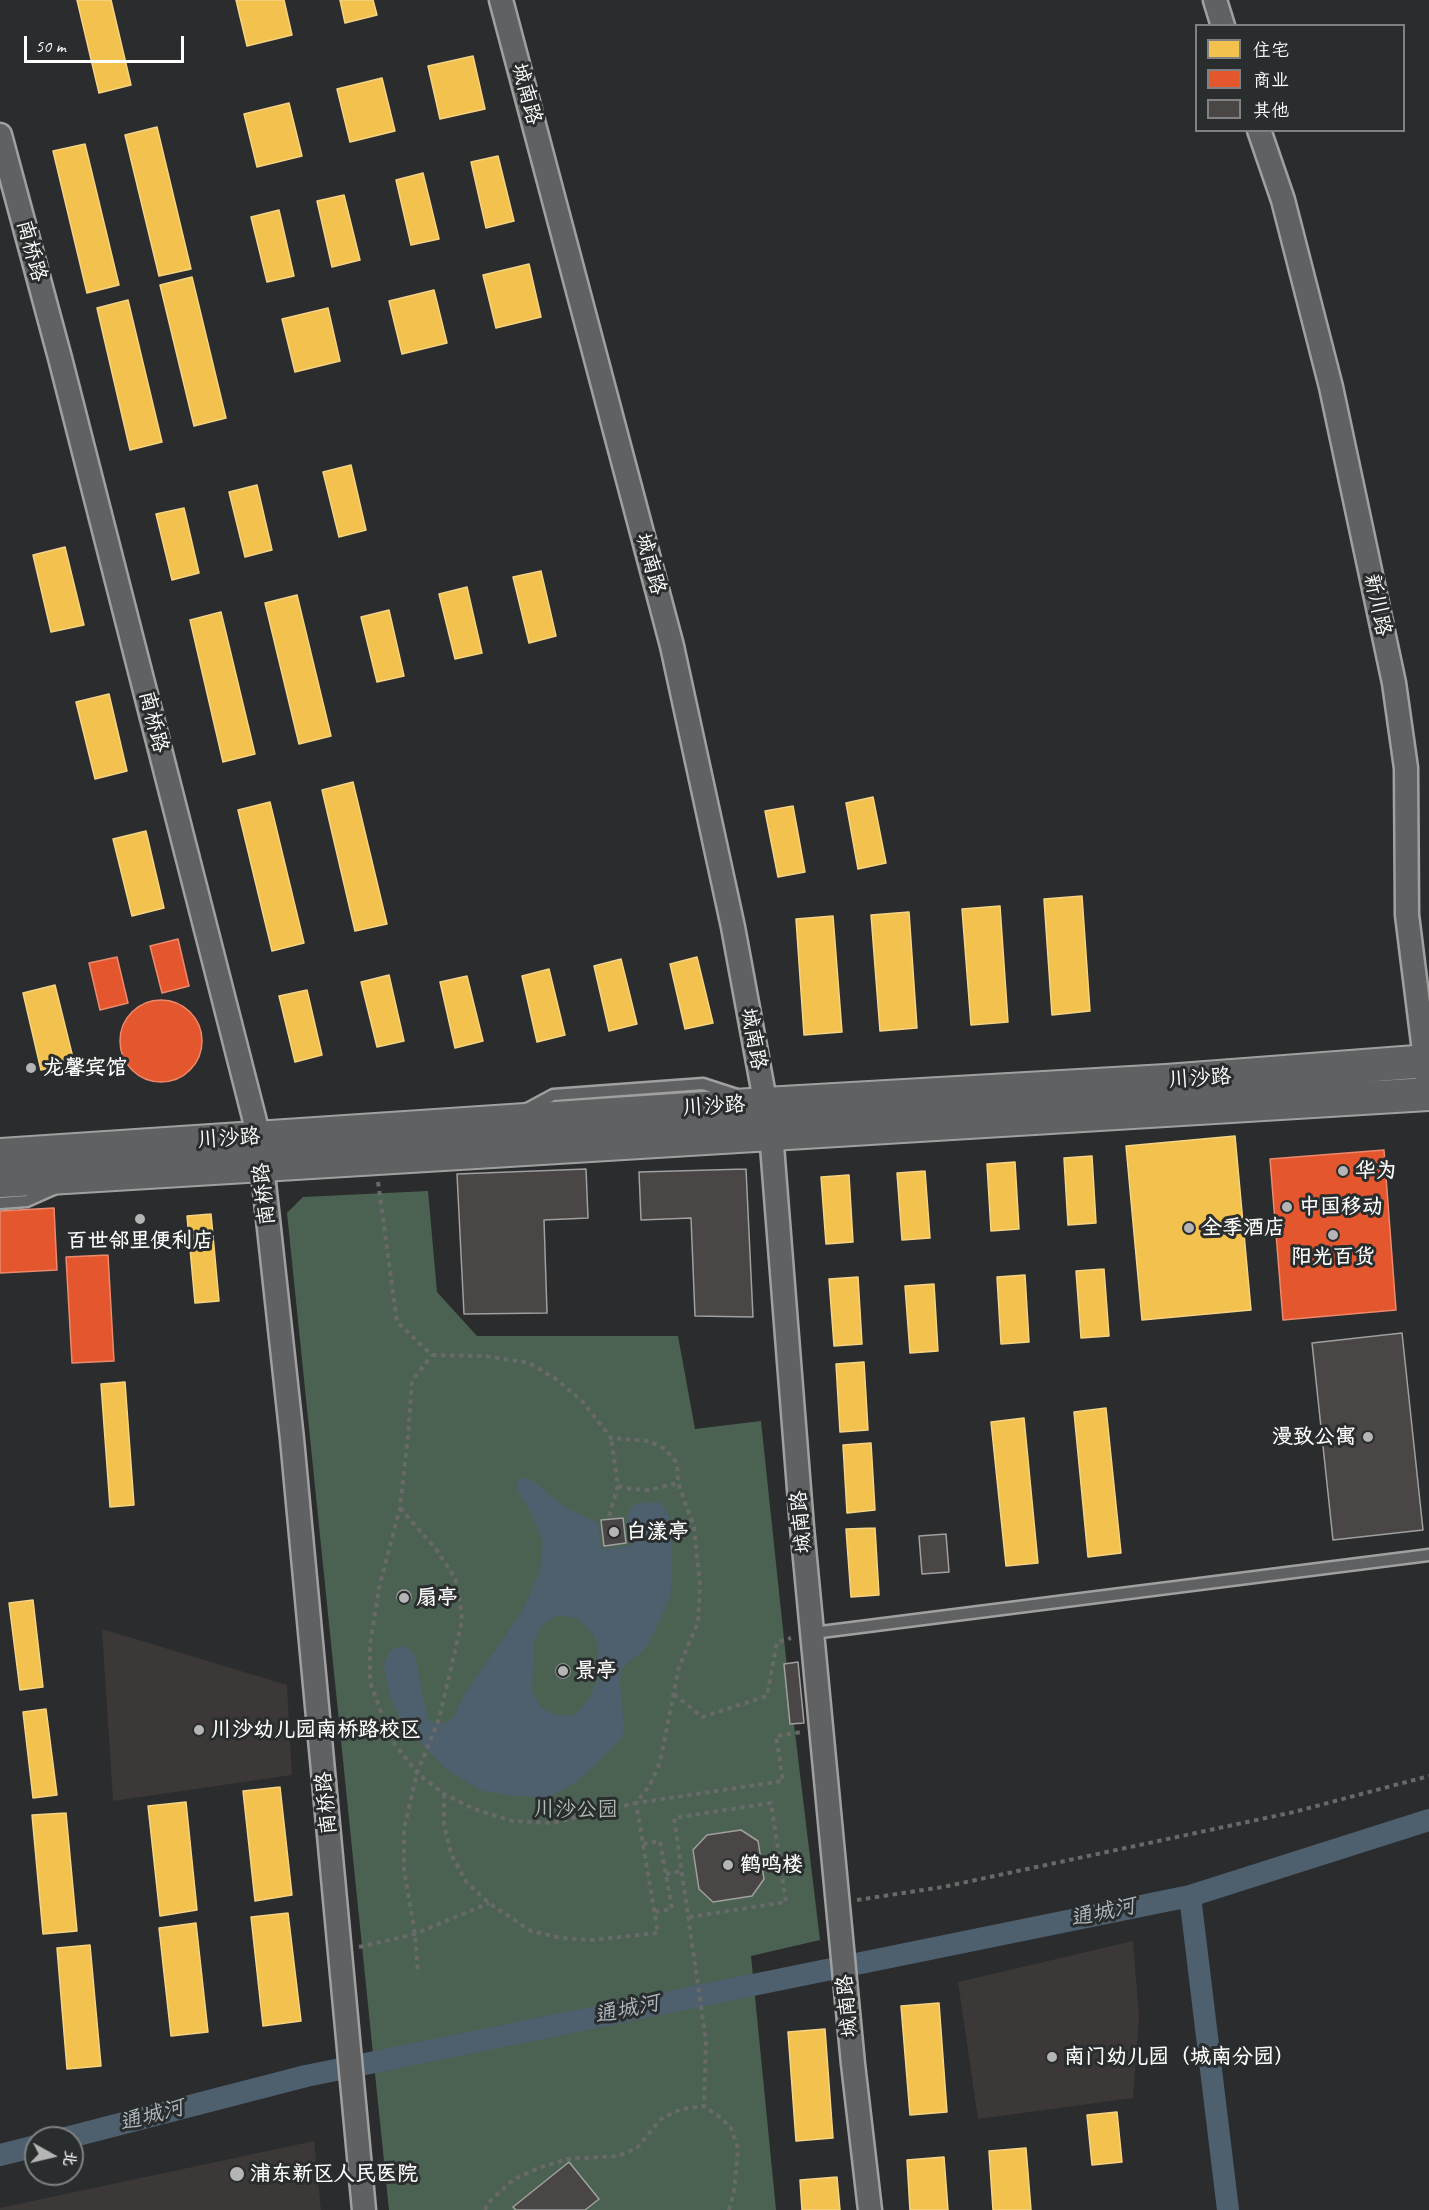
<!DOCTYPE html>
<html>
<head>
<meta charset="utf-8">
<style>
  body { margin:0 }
  #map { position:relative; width:1429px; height:2210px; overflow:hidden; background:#2b2c2d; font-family:Caveat,"LXGW WenKai TC",sans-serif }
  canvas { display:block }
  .legend { position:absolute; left:1195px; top:24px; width:210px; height:108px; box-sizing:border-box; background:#2a2d2e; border:2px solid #7f8182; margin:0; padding:8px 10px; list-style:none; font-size:18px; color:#fff }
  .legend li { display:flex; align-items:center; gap:12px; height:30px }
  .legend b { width:30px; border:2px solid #7f8182 }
  .north { position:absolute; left:24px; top:2126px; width:60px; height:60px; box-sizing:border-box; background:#2a2d2e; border:2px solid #7f8182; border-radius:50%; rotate:98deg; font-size:16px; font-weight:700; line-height:24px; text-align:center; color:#fff }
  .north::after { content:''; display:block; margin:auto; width:21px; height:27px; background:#b5b5b6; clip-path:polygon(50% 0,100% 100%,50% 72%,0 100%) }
  .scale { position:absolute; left:24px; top:36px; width:160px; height:27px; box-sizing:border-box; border:3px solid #fff; border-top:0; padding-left:8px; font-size:18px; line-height:21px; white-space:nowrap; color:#fff; -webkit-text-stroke:4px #2a2d2e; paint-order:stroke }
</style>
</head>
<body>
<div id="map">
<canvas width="1429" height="2210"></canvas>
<ul class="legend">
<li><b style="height:16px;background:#f2c14e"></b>住宅</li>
<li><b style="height:16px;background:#e4572e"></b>商业</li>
<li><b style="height:16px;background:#494645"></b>其他</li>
</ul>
<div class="north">北</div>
<div class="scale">50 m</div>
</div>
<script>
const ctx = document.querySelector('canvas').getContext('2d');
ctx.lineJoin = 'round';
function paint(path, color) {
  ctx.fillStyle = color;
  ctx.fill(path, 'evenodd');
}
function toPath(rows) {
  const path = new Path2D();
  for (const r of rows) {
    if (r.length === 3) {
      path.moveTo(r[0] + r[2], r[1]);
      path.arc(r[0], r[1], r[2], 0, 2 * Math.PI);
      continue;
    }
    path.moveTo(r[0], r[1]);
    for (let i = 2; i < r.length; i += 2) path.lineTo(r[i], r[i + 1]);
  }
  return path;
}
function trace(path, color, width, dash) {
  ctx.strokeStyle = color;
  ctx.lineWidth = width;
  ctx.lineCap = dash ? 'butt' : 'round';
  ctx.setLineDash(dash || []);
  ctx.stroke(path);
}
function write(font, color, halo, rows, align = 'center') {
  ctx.font = font + ' Caveat,"LXGW WenKai TC",sans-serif';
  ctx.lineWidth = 6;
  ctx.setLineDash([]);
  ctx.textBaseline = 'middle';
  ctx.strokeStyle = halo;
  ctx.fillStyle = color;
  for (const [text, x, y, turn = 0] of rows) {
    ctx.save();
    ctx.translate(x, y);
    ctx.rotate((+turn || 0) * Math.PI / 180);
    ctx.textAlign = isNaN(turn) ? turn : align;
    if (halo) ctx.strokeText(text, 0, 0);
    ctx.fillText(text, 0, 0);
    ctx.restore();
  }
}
paint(toPath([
  [102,1629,287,1685,292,1775,113,1801],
  [1133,1941,1139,2017,1133,2098,978,2119,958,1982],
  [314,2141,321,2210,0,2210,0,2208]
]), '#3b3837');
paint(toPath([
  [428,1191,437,1292,477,1336,678,1336,695,1429,761,1421,786,1658,820,1940,751,1956,776,2210,389,2210,287,1213,303,1197]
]), '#4b6253');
paint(toPath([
  [523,1478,532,1480,564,1507,598,1523,601,1549,630,1546,627,1520,630,1508,638,1503,657,1502,665,1508,671,1521,672,1572,670,1597,647,1647,621,1669,620,1682,624,1729,622,1738,577,1782,549,1797,515,1796,482,1791,446,1769,404,1726,389,1694,384,1665,390,1651,400,1646,410,1649,416,1661,428,1720,435,1724,445,1723,454,1717,464,1695,523,1610,540,1571,543,1542,530,1511,518,1491,516,1481],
  [558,1615,577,1618,592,1632,598,1647,597,1681,588,1701,575,1715,559,1716,541,1708,532,1691,534,1642,542,1624]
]), '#4e5f6e');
const homes = toPath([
  [77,0,111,0,131,85,99,93,77,0],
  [236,0,284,0,292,35,247,46,236,0],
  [340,0,373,0,377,15,345,23,340,0],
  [473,56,485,109,440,119,428,66,473,56],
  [382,78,395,131,350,142,337,89,382,78],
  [289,103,302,156,257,167,244,114,289,103],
  [157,127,191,269,159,276,125,135,157,127],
  [85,144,119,285,87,293,53,151,85,144],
  [498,156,514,221,486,228,471,162,498,156],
  [423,173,439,239,411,245,396,180,423,173],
  [344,195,360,260,332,267,317,201,344,195],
  [279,210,294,276,267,282,251,217,279,210],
  [529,264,541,317,496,328,483,275,529,264],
  [192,277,226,418,194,426,160,285,192,277],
  [434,290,447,343,402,354,389,301,434,290],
  [128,300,162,442,130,450,97,308,128,300],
  [328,308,340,361,295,372,282,319,328,308],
  [351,465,366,530,339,537,323,472,351,465],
  [257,485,272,550,245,557,229,492,257,485],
  [184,508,199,573,172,580,156,514,184,508],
  [65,547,84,625,51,632,33,555,65,547],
  [541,571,556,636,529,643,513,577,541,571],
  [467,587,482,653,455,659,439,594,467,587],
  [297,595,331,736,299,744,265,603,297,595],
  [389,610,404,676,377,682,361,617,389,610],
  [221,612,255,754,223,762,190,620,221,612],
  [109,694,127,771,95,779,76,702,109,694],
  [353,782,387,924,355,931,322,790,353,782],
  [873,797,886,863,858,869,846,803,873,797],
  [270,802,304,943,272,951,238,810,270,802],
  [793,806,805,872,778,877,765,811,793,806],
  [146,831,164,908,132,916,113,839,146,831],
  [1082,896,1090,1011,1052,1015,1044,899,1082,896],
  [1000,906,1008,1022,971,1025,962,909,1000,906],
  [909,912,917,1028,880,1031,871,915,909,912],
  [833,916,842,1032,804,1035,796,919,833,916],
  [697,957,713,1023,685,1029,670,964,697,957],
  [621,959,637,1024,609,1031,594,966,621,959],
  [549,969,565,1035,537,1042,522,976,549,969],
  [389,975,404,1041,377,1047,361,982,389,975],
  [467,976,483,1041,455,1048,440,982,467,976],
  [55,985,74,1062,41,1070,23,993,55,985],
  [307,990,322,1055,295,1062,279,996,307,990],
  [1235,1136,1251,1310,1142,1320,1126,1146,1235,1136],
  [1092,1156,1096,1223,1068,1225,1064,1158,1092,1156],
  [1015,1162,1019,1229,991,1231,987,1164,1015,1162],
  [925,1171,930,1238,902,1240,897,1173,925,1171],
  [849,1175,853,1242,826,1244,821,1177,849,1175],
  [211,1214,219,1301,195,1303,187,1216,211,1214],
  [1104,1269,1109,1336,1081,1338,1076,1271,1104,1269],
  [1025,1275,1029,1342,1001,1344,997,1277,1025,1275],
  [858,1277,862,1344,834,1346,829,1279,858,1277],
  [934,1284,938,1351,910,1353,905,1286,934,1284],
  [864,1362,868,1430,840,1432,836,1364,864,1362],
  [125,1382,134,1505,110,1507,101,1384,125,1382],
  [1106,1408,1121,1553,1088,1557,1074,1412,1106,1408],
  [1024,1418,1038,1563,1006,1566,991,1422,1024,1418],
  [871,1443,875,1510,847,1513,843,1445,871,1443],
  [875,1528,879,1595,851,1597,846,1529,875,1528],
  [33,1600,43,1687,20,1690,9,1603,33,1600],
  [46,1709,57,1795,33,1798,23,1712,46,1709],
  [280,1787,292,1895,255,1901,243,1791,280,1787],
  [186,1802,197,1910,160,1916,148,1806,186,1802],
  [66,1813,77,1931,43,1934,32,1815,66,1813],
  [288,1913,301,2021,263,2026,251,1917,288,1913],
  [196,1923,208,2032,171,2036,159,1928,196,1923],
  [90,1945,101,2066,67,2069,57,1948,90,1945],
  [939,2003,947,2112,910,2115,901,2006,939,2003],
  [825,2029,833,2138,796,2141,788,2032,825,2029],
  [1117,2112,1122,2162,1092,2165,1087,2115,1117,2112],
  [1026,2148,1031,2210,993,2210,989,2151,1026,2148],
  [944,2157,948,2210,910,2210,907,2160,944,2157],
  [837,2177,840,2210,802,2210,800,2180,837,2177]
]);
paint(homes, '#f2c14e');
trace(homes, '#f6d483', 1.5);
const shops = toPath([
  [178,939,189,986,162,993,150,946,178,939],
  [117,957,128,1003,100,1010,89,963,117,957],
  [161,1041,41],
  [1384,1150,1396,1310,1283,1320,1270,1159,1384,1150],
  [54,1208,57,1270,0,1273,0,1211,54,1208],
  [108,1255,114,1361,72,1363,66,1257,108,1255]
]);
paint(shops, '#e4572e');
trace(shops, '#ec896d', 1.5);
trace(toPath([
  [1190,1896,1228,2210],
  [66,2138,306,2076,1190,1896,1429,1820],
  [0,2155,36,2146]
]), '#4e5f6e', 22);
const building = toPath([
  [586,1169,588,1218,544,1220,547,1313,464,1314,457,1174,586,1169],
  [746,1169,753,1317,695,1316,691,1218,641,1220,639,1172,746,1169],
  [1402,1333,1423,1530,1333,1540,1312,1343,1402,1333],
  [623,1518,626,1543,604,1546,601,1520,623,1518],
  [946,1534,949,1572,922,1574,919,1536,946,1534],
  [404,1597,7],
  [798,1662,804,1723,790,1724,784,1664,798,1662],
  [563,1671,7],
  [741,1830,758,1841,764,1879,752,1896,713,1902,699,1889,693,1850,707,1835,741,1830],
  [569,2162,599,2199,585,2210,516,2210,513,2207,569,2162]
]);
paint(building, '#494645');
trace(building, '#a0a0a0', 1.5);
const lane = toPath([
  [527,1109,553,1095,703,1084,737,1095],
  [0,1203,27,1201,54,1189],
  [813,1633,1429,1555]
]);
const street = toPath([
  [501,0,672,646,733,927,771,1133,802,1527,853,2064,870,2210],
  [1215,0,1223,26],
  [1259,130,1283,200,1331,387,1394,683,1406,768,1407,915,1429,1091],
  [0,135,60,358,259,1137,292,1439,364,2210]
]);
const secondary = toPath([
  [0,1155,765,1104,1166,1081,1429,1061],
  [0,1181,1429,1094]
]);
trace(lane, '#a0a0a0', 15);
trace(street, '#a0a0a0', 27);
trace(secondary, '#a0a0a0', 36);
trace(toPath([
  [378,1182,397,1322,432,1355],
  [432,1355,485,1356,529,1363,556,1379,583,1402,611,1438,649,1441,665,1449,677,1463,678,1483,694,1527,700,1585,698,1622,679,1667,660,1762,650,1785,636,1803,553,1823,512,1821,474,1809,444,1794,417,1773,391,1739,370,1682,370,1645,379,1588,400,1508,408,1436,412,1381,432,1355],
  [618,1486,631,1489,649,1490,678,1483],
  [400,1508,436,1549,455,1578,460,1601,462,1621,439,1719,417,1773,404,1829,404,1869,415,1934,418,1974],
  [609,1516,618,1486,611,1438],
  [674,1694,702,1717,767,1696,777,1642,791,1638],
  [444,1794,444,1824,451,1854,467,1883,489,1903,531,1931,562,1938,592,1940,658,1933,636,1803,783,1781,776,1736,802,1732],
  [643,1844,660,1841,672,1909,654,1912],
  [666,1874,682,1871],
  [857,1900,943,1887,1294,1812,1429,1776],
  [689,1917,786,1902,771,1803,674,1818,706,2041,704,2106],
  [359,1947,415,1934,489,1903],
  [485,2210,489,2202,513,2180,538,2168,568,2159,618,2156,637,2148,661,2119,681,2109,704,2106,721,2118,731,2128,738,2148,734,2192,729,2210]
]), '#686969', 4, [4.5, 4.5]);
trace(lane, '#606162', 10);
trace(street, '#606162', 22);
trace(secondary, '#606162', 32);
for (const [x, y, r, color] of [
  [31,1068,6,"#b5b5b6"],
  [1343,1171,6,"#b5b5b6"],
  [1287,1207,6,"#b5b5b6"],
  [140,1219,6,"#b5b5b6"],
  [1189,1228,6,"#b5b5b6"],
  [1333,1235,6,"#b5b5b6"],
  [1368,1437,6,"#b5b5b6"],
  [614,1532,6,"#b5b5b6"],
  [404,1598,6,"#b5b5b6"],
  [563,1671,6,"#b5b5b6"],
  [199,1730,6,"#b5b5b6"],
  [728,1865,6,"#b5b5b6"],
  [1052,2057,6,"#b5b5b6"],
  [237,2174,8,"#b5b5b6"]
]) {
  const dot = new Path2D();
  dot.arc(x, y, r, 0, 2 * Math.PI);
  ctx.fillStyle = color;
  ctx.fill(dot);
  trace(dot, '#2a2d2e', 2);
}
write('21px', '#fff', '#2a2d2e', [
  ["城南路",526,94,75],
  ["南桥路",31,251,75],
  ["城南路",650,564,75],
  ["新川路",1377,605,78],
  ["南桥路",153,722,76],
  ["城南路",753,1039,80],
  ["川沙路",1200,1079,-4],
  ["川沙路",714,1107,-4],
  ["川沙路",229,1139,-4],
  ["南桥路",265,1194,-96],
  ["城南路",802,1522,-95],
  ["南桥路",327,1803,-95],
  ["城南路",848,2006,-95]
]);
write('bold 21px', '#fff', '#2a2d2e', [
  ["龙馨宾馆",43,1068],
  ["华为",1355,1171],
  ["中国移动",1299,1207],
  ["全季酒店",1201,1228],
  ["百世邻里便利店",140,1241,"center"],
  ["阳光百货",1333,1257,"center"],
  ["漫致公寓",1356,1437,"right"],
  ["白漾亭",626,1532],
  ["扇亭",416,1598],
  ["景亭",575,1671],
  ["川沙幼儿园南桥路校区",211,1730],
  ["鹤鸣楼",740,1865],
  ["南门幼儿园（城南分园）",1064,2057],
  ["浦东新区人民医院",250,2174]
], 'left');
write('21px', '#b0bcb4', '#2a2d2e', [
  ["川沙公园",576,1810]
]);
write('italic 22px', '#b1b9c0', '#2a2d2e', [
  ["通城河",1103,1913,-12],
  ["通城河",627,2010,-12],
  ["通城河",152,2116,-15]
]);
</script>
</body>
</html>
